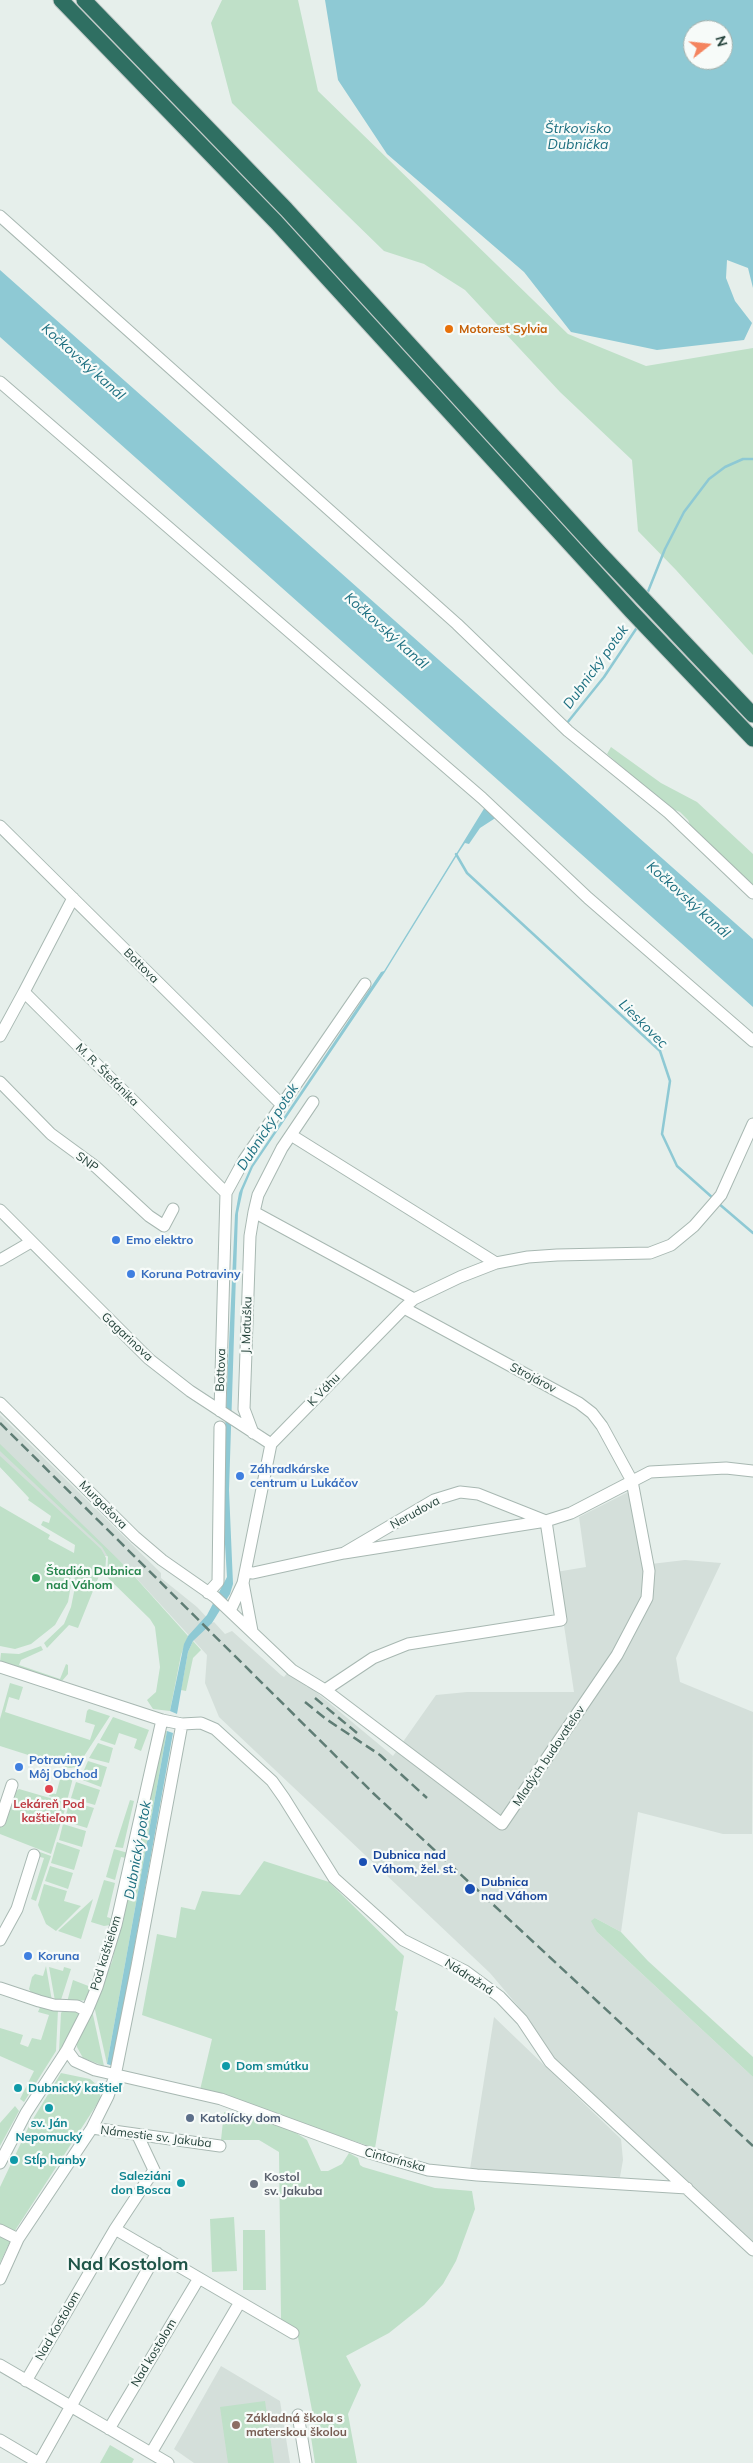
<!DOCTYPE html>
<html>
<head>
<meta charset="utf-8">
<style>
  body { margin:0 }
  #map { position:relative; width:753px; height:2463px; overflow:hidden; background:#e6efeb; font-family:Mulish,sans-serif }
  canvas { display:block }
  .north { position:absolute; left:683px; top:20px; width:50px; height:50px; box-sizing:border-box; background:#f7fbf9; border:1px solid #a3b1ad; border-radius:50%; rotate:74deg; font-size:14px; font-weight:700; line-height:20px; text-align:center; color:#24423a }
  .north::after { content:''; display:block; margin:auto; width:18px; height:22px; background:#f4845f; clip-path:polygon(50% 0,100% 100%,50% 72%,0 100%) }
</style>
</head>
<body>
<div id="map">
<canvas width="753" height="2463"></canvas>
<div class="north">N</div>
</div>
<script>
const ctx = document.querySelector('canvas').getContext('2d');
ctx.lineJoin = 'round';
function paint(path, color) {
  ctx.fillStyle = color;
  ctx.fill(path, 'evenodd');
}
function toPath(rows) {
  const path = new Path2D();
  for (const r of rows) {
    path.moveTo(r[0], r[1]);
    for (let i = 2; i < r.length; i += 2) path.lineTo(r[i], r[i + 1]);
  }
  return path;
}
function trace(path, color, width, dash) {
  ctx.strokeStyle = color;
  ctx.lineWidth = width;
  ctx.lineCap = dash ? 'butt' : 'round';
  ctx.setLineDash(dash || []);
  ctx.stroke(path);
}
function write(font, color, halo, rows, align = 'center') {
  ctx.font = font + ' Mulish,sans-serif';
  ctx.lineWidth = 4.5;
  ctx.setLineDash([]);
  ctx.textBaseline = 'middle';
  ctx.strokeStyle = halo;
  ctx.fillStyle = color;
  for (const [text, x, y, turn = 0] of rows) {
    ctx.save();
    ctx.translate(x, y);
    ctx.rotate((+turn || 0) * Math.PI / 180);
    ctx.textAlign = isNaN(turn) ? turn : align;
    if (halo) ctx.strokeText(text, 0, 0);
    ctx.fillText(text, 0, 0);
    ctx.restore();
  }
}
paint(toPath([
  [0,1415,161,1573,161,1578,197,1607,212,1623,214,1622,225,1634,232,1631,281,1675,284,1677,288,1672,307,1687,310,1687,393,1756,436,1695,467,1692,574,1692,556,1572,586,1567,579,1517,636,1488,651,1564,685,1560,721,1563,676,1658,680,1682,753,1712,752,1834,723,1834,638,1812,621,1932,595,1918,597,1932,753,2077,753,2243,556,2061,528,2018,490,1973,219,1717,205,1683,207,1655,126,1567,114,1556,103,1556,30,1498,0,1467],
  [494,2017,621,2139,623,2160,620,2177,470,2169],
  [221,2366,280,2401,290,2463,194,2463,174,2449]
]), '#d4dfda');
paint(toPath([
  [222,0,298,0,318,91,568,334,646,366,753,348,753,655,676,570,638,531,632,460,560,392,465,290,424,264,384,251,232,103,211,23],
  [611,747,661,783,697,802,753,854,753,887,694,834,688,820,680,812,668,807,607,754],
  [0,1444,126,1567,188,1636,181,1655,170,1711,153,1709,147,1700,156,1692,160,1667,155,1627,150,1619,107,1577,108,1557,102,1547,0,1451],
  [0,1456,101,1549,106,1558,105,1576,99,1576,78,1628,69,1625,47,1648,44,1643,64,1624,71,1607,75,1587,74,1564,70,1568,71,1585,68,1602,55,1625,31,1644,15,1649,0,1646,0,1506,50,1535,48,1539,74,1553,75,1545,41,1525,43,1521,49,1523,51,1516,28,1500,29,1498,0,1467],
  [193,1641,201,1650,193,1658,186,1691,181,1690,188,1652],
  [41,1646,43,1650,21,1660,19,1665,60,1679,66,1664,68,1665,68,1674,62,1681,0,1662,1,1653,19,1654],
  [10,1683,23,1687,19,1700,9,1697,5,1712,90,1740,95,1725,85,1722,87,1711,89,1709,110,1716,77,1767,69,1768,0,1746,0,1719],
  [113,1717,149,1730,141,1751,134,1748,137,1739,119,1733,115,1745,100,1740],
  [163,1731,167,1731,107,2064,93,2001,112,1962],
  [98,1743,113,1748,109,1763,89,1758],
  [88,1761,107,1767,101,1787,80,1779],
  [58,1769,74,1774,67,1801,49,1796,50,1793,56,1794,61,1776,56,1775],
  [76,1782,100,1790,95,1805,71,1798],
  [19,1789,67,1803,51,1854,0,1834,0,1827,15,1792],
  [130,1800,134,1801,123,1848,115,1847],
  [70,1801,94,1808,87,1828,64,1821],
  [63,1824,86,1831,82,1847,59,1840],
  [57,1842,80,1850,74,1870,51,1863],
  [114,1849,128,1853,126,1858,121,1857,115,1880,106,1877],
  [37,1851,51,1856,36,1901,31,1899,44,1858,36,1856],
  [264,1861,329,1882,404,1956,395,2010,398,2012,375,2148,200,2090,212,2039,142,2015,157,1934,176,1938,181,1907,195,1910,202,1891,240,1895],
  [50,1866,73,1873,68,1889,45,1881],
  [104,1880,115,1883,107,1917,113,1919,110,1925,104,1926,91,1922],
  [44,1884,67,1891,64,1901,81,1906,56,1931,46,1924,38,1905],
  [93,1899,81,1939,58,1931],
  [595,1918,621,1932,648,1961,753,2057,753,2077,597,1932,591,1921],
  [46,1966,52,2001,32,1994,29,1989,32,1977,35,1974,43,1976],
  [49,1967,63,1971,64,1967,71,1969,60,2003,55,2001],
  [73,1980,91,1987,88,2000,67,2002],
  [41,2005,58,2010,56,2051,24,2102,20,2099,34,2071,0,2056,0,2028,23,2035,20,2044,28,2047,32,2038,41,2040,49,2015,38,2012],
  [64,2009,79,2011,80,2015,59,2052,61,2013],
  [92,2010,104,2066,83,2058,77,2047,77,2039],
  [61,2073,90,2079,97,2085,101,2098,16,2229,0,2263,0,2187,30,2124],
  [15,2106,19,2111,0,2146,0,2123],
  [224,2112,264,2120,293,2131,307,2140,321,2171,328,2171,342,2164,349,2153,358,2158,360,2165,363,2167,435,2188,472,2191,475,2209,456,2261,443,2284,424,2305,389,2333,346,2356,361,2385,348,2414,357,2463,315,2463,311,2437,316,2431,297,2332,281,2319,279,2152,259,2140,221,2140],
  [234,2217,237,2271,212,2272,210,2219],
  [243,2230,265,2230,266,2290,243,2290],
  [265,2401,274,2463,228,2463,220,2407],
  [110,2445,134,2459,132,2463,100,2463]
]), '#bfe0c8');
paint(toPath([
  [325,0,753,0,753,288,748,268,727,260,726,278,735,301,752,323,744,340,657,350,571,332,524,272,387,154,338,80],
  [693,30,723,30,723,60,693,60],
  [0,270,753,939,753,1007,0,337],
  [485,807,497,817,480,828,469,844,465,843,459,852,385,972,253,1167,243,1190,238,1213,229,1490,233,1584,230,1594,212,1623,193,1641,188,1652,177,1714,170,1711,184,1644,188,1636,207,1615,227,1577,222,1495,235,1215,239,1193,251,1166,381,972,384,971],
  [167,1731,173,1733,113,2066,107,2064]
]), '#8ec9d4');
trace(toPath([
  [647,594,665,549,684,512,709,479,725,467,743,459,753,459],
  [567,723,604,677,638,626],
  [456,854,467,873,660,1051,670,1081,662,1134,677,1166,714,1199],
  [718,1203,753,1233]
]), '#8ec9d4', 2.5);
const minor = toPath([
  [0,216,457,624,568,731,669,813,753,893],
  [0,382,482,798,588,898,753,1041],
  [0,826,282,1105],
  [24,992,73,898],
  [0,1036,24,992,226,1193],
  [0,1082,51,1134,96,1167,149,1216,164,1226,173,1209],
  [291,1135,496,1263],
  [0,1210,149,1359,190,1391,271,1444],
  [254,1212,414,1299],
  [0,1260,31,1242],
  [0,1403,135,1537,162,1560,215,1597,292,1670,325,1690,502,1824,617,1655,647,1598,649,1571,632,1481,602,1426,592,1413,579,1403,404,1308],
  [220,1411,226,1193,244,1160,365,984],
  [253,1433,244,1409,250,1236,254,1212,258,1195,282,1148,313,1102],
  [246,1572,253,1573,344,1553,546,1521,571,1513,650,1472,726,1468,753,1471],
  [243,1583,252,1631],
  [208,1593,218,1582,220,1427],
  [230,1611,243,1583,271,1444,404,1308,414,1299,460,1277,496,1263,528,1257,557,1255,650,1253,671,1245,694,1226,721,1195,753,1124],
  [0,1667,162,1720,182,1724,201,1723,215,1729,272,1781,284,1798,334,1878,403,1940,465,1971,500,1997,522,2020,550,2062,753,2250],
  [325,1690,373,1658,408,1644,561,1620,546,1521,478,1494,460,1492,434,1500,344,1553],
  [0,1821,12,1785],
  [0,1940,17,1909,34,1855],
  [0,1988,39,2001,54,2005,77,2006,87,2011],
  [67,2050,75,2061,95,2070,221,2099,363,2151,428,2170,477,2175,687,2188],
  [92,2128,220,2146],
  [0,2163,26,2113,67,2050,87,2011,97,1987,116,1925,162,1720],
  [115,2229,293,2333],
  [0,2230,18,2239],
  [0,2279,18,2239,92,2128,108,2096,115,2076,137,1966,182,1724],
  [0,2365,168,2463],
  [26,2381,115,2229,154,2170,138,2136],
  [298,2415,306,2463],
  [109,2429,199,2278],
  [0,2440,39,2463],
  [151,2453,240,2302],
  [39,2463,157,2253]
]);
const highway = toPath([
  [61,0,276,222,631,611,753,739],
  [84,0,286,209,599,552,753,715]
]);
trace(minor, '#a8b8b2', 13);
trace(highway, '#c2cac8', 17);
trace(minor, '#fff', 11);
trace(highway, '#2f6f62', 15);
trace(toPath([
  [0,1423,373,1793,753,2146],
  [315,1698,357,1733],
  [305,1702,326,1719,380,1755,427,1798]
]), '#5f7d75', 2.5, [10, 5]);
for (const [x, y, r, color] of [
  [449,329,5,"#e8710a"],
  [116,1240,5,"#3f7fe0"],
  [131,1274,5,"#3f7fe0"],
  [240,1476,5,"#3f7fe0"],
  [36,1578,5,"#2e9e5b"],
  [19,1767,5,"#3f7fe0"],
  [49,1789,5,"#e0444e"],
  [363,1862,5,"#1a4fb4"],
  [470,1889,6,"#1a4fb4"],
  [28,1956,5,"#3f7fe0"],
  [226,2066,5,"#0f9aa8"],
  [18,2088,5,"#0f9aa8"],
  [49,2108,5,"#0f9aa8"],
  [190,2118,5,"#5c6f8a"],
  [14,2160,5,"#0f9aa8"],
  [181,2183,5,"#0f9aa8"],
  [254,2184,5,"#6b7280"],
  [236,2425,5,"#8d6e63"]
]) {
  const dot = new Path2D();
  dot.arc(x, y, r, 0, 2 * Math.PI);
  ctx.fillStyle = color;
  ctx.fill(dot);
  trace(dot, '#f7fbf9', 2);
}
write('bold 12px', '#c56008', '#f7fbf9', [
  ["Motorest Sylvia",459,329]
], 'left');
write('12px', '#24423a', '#f7fbf9', [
  ["Bottova",141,966,45],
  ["M. R. Štefánika",107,1075,45],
  ["SNP",87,1162,36],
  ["J. Matušku",247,1325,-88],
  ["Gagarinova",127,1337,43],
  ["Bottova",221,1370,-88],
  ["Strojárov",533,1378,28],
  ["K Váhu",324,1390,-46],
  ["Murgašova",103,1505,45],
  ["Nerudova",415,1513,-29],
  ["Mladých budovateľov",549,1756,-56],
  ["Pod kaštieľom",106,1953,-73],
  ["Nádražná",469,1977,33],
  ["Námestie sv. Jakuba",156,2137,7],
  ["Cintorínska",395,2160,15],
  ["Nad Kostolom",58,2326,-60],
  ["Nad kostolom",154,2353,-59]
]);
write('bold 12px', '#366cbe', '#f7fbf9', [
  ["Emo elektro",126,1240],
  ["Koruna Potraviny",141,1274],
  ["Záhradkárske",250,1469],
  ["centrum u Lukáčov",250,1483],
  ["Potraviny",29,1760],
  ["Môj Obchod",29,1774],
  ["Koruna",38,1956]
], 'left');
write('bold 12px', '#27864d', '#f7fbf9', [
  ["Štadión Dubnica",46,1571],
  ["nad Váhom",46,1585]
], 'left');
write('bold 12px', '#be3a42', '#f7fbf9', [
  ["Lekáreň Pod",49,1804],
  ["kaštieľom",49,1818]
]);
write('bold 12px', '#164399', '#f7fbf9', [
  ["Dubnica nad",373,1855],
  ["Váhom, žel. st.",373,1869],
  ["Dubnica",481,1882],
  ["nad Váhom",481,1896]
], 'left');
write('bold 12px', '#0d838f', '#f7fbf9', [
  ["Dom smútku",236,2066],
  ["Dubnický kaštieľ",28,2088],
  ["sv. Ján",49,2123,"center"],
  ["Nepomucký",49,2137,"center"],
  ["Stĺp hanby",24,2160],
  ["Saleziáni",171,2176,"right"],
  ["don Bosca",171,2190,"right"]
], 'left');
write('bold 12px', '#4e5e75', '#f7fbf9', [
  ["Katolícky dom",200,2118]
], 'left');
write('bold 12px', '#5b616d', '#f7fbf9', [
  ["Kostol",264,2177],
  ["sv. Jakuba",264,2191]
], 'left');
write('bold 12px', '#785e54', '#f7fbf9', [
  ["Základná škola s",246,2418],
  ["materskou školou",246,2432]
], 'left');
write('italic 14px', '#1c6f80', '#f7fbf9', [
  ["Štrkovisko",578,129],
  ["Dubnička",578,145],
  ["Kočkovský kanál",83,362,42],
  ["Kočkovský kanál",386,631,42],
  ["Dubnický potok",596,667,-54],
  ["Kočkovský kanál",688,900,42],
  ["Lieskovec",643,1024,45],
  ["Dubnický potok",268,1127,-57],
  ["Dubnický potok",138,1850,-80]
]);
write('bold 18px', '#1f5548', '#f7fbf9', [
  ["Nad Kostolom",128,2265]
]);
</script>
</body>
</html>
